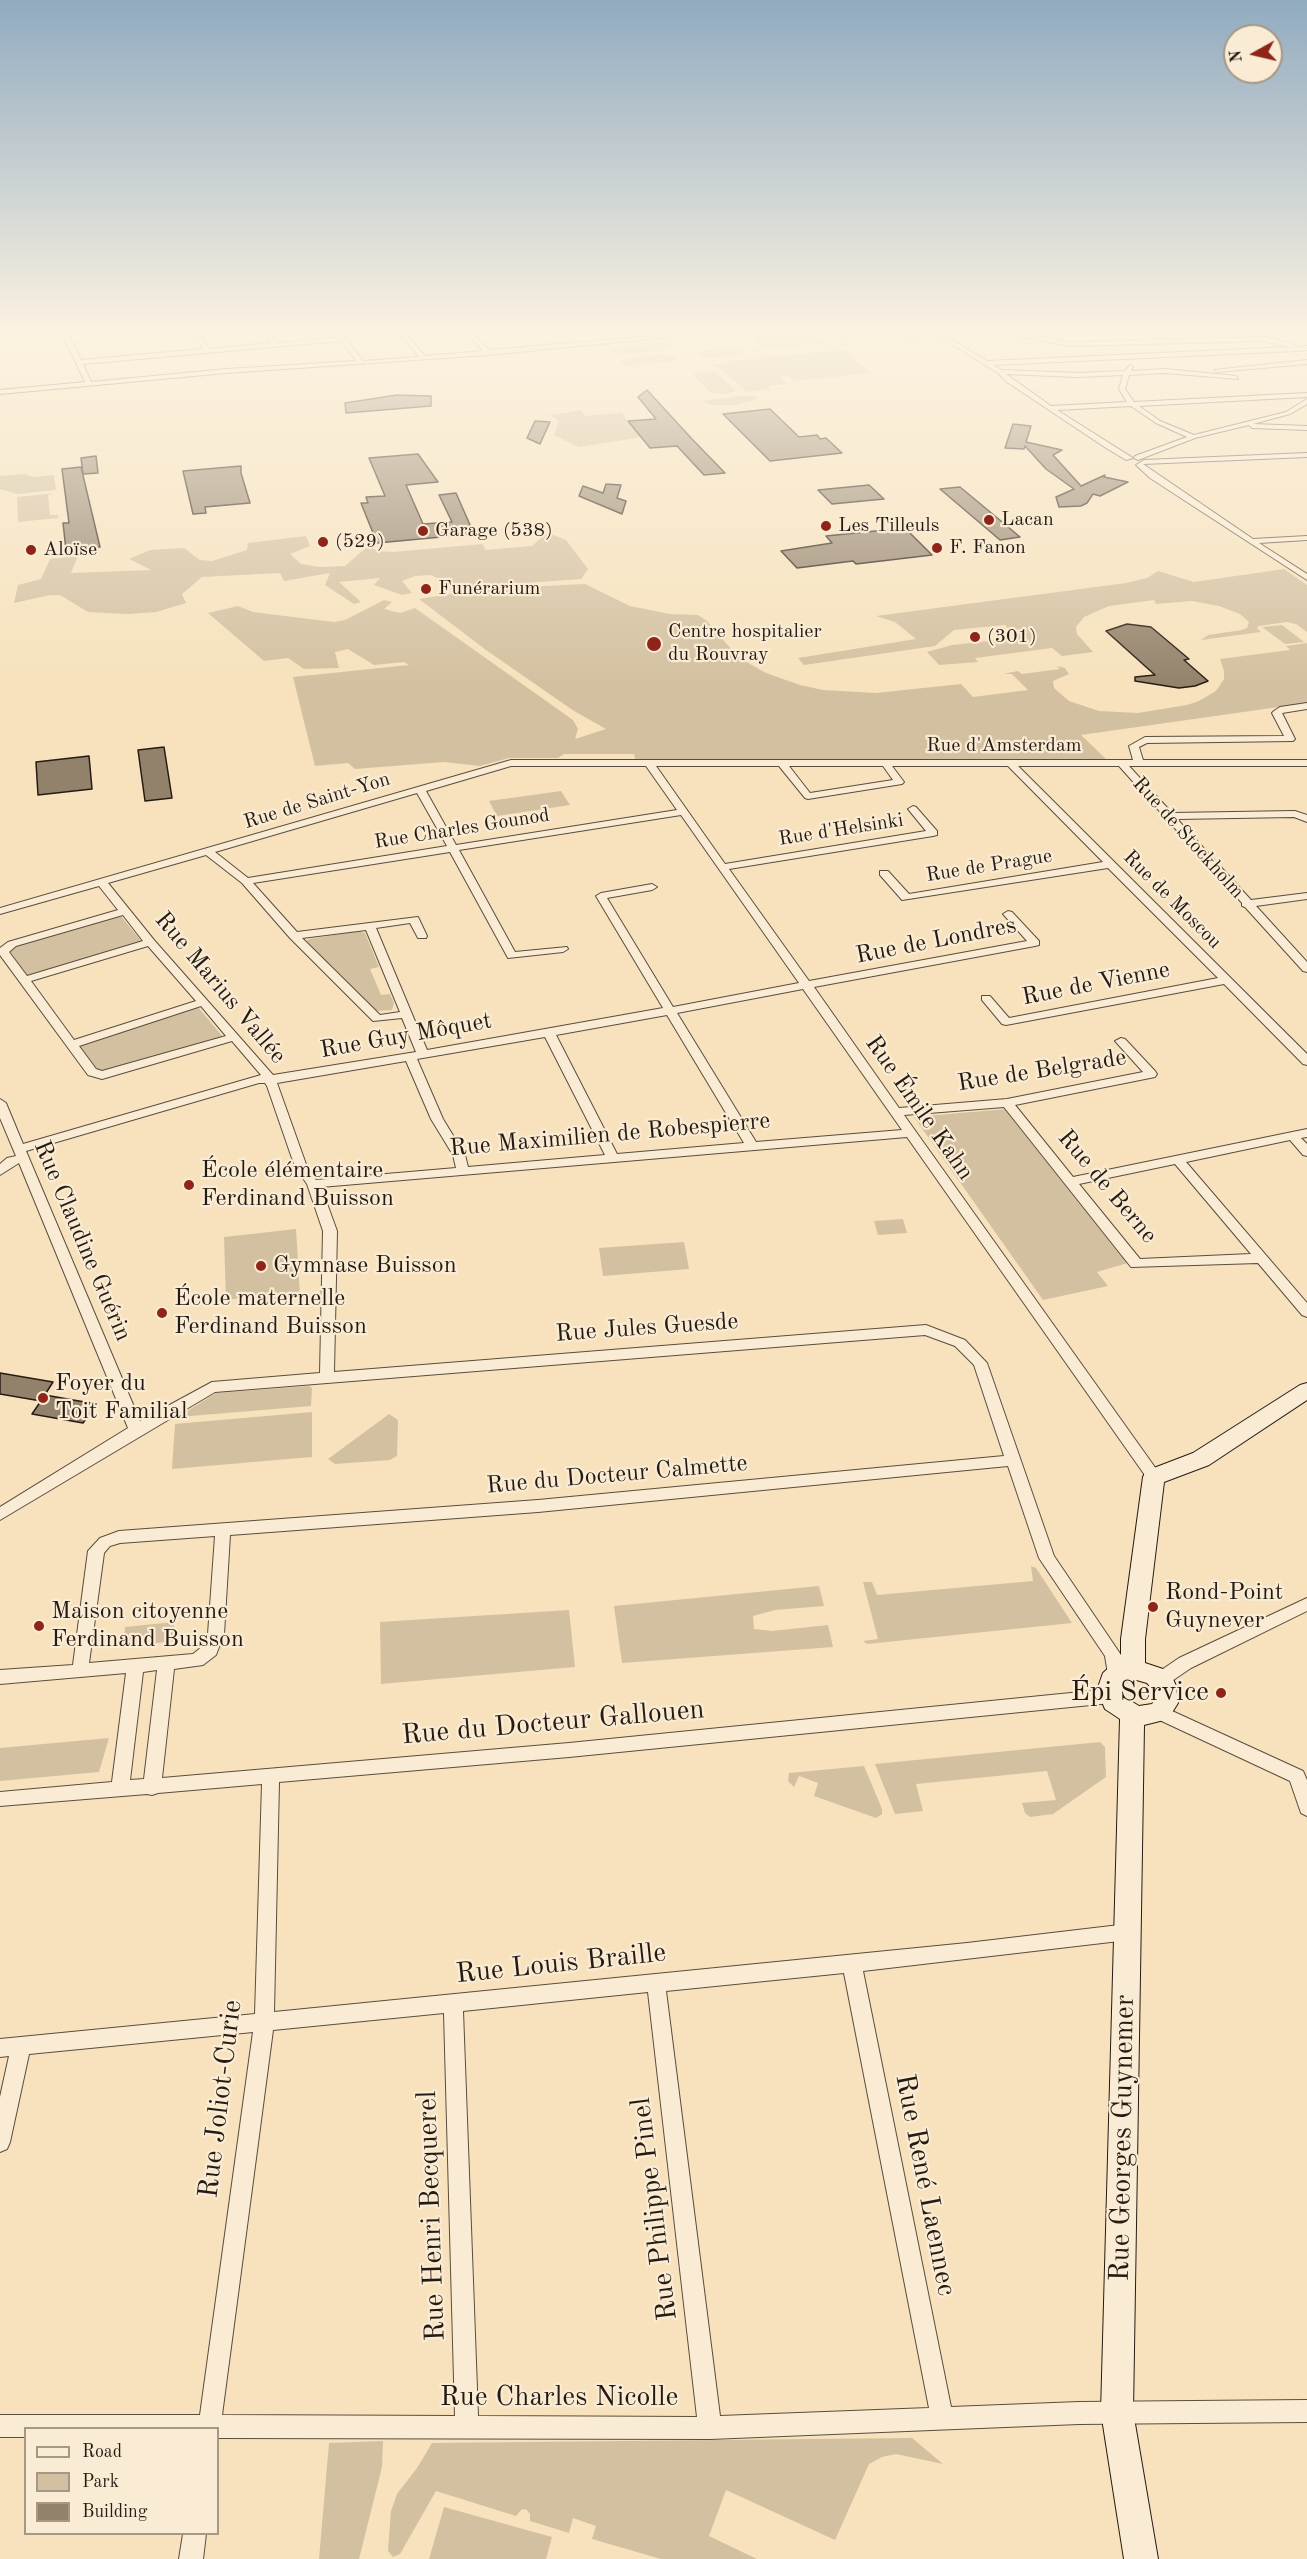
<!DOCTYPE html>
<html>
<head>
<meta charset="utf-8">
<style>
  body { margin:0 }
  #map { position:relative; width:1307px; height:2559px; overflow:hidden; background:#f7e2bd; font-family:"Old Standard TT",serif }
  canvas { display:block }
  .legend { position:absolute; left:24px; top:2427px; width:195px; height:108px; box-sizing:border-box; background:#faecd4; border:2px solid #a59887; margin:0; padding:8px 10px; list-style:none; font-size:18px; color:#261b13 }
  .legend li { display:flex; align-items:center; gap:12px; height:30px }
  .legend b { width:30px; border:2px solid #a59887 }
  .north { position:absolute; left:1223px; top:24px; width:60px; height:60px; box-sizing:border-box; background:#faecd4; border:2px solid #a59887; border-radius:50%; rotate:262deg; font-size:16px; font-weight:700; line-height:24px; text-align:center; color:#261b13 }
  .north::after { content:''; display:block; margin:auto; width:21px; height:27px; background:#8f2418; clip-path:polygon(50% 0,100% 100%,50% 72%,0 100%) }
</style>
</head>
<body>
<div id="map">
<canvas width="1307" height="2559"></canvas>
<ul class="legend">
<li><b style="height:8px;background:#faecd4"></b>Road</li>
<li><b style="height:16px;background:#d3c0a0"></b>Park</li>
<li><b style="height:16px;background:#93826b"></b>Building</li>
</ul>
<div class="north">N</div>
</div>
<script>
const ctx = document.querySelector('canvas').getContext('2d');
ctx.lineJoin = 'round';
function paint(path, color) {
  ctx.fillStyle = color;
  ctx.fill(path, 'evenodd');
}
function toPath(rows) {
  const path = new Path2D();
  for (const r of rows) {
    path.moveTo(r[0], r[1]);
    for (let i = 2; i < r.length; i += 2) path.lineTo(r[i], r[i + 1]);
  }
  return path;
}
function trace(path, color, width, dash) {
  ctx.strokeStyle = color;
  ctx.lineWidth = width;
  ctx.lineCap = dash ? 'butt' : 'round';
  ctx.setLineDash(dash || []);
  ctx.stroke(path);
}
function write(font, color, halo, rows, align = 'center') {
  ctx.font = font + ' "Old Standard TT",serif';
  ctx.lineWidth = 4.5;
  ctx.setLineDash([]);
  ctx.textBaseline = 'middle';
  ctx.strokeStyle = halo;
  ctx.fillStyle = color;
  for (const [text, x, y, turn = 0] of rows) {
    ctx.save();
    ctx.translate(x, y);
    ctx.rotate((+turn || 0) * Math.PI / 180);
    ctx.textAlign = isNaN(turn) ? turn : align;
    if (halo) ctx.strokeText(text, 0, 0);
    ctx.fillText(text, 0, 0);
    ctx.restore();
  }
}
paint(toPath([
  [782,328,924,328,939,337,907,341,899,334,886,331,861,332,844,335,849,345,840,346,844,344,827,332,813,334,827,347,833,347,824,348,819,344,763,349,764,351,753,352,749,348,759,347,760,345,752,340,757,339,747,331],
  [668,342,670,345,660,351,630,354,613,353,609,348],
  [734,347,740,348,746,354,703,359,699,354,702,351],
  [844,350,857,361,853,362,858,362,871,373,794,381,789,376,780,377,787,384,769,386,770,389,747,392,718,367,710,365,727,363,725,361],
  [663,354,674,357,678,361,625,366,620,360],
  [700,371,716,372,736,391,725,394,711,393,693,375],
  [748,395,758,397,753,401,735,405,712,405,702,401],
  [581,410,585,416,622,413,631,425,636,424,642,437,579,447,554,435,559,421,550,415],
  [24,474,33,477,54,475,56,490,17,494,0,489,0,476],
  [56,493,48,495,50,515,58,515,58,518,18,522,17,497],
  [551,534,566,540,588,569,581,579,458,588,431,575,415,576,402,581,412,593,402,595,374,585,380,578,339,582,361,602,354,604,325,585,330,573,284,581,280,573,202,577,182,594,186,603,156,612,128,614,88,612,60,595,50,595,14,603,18,585,41,579,50,559,78,556,71,573,151,570,129,559,150,550,184,548,200,560,212,561,247,550,248,543,306,536,310,546,290,554,301,564,320,567,345,566,368,546,378,551,393,552,482,544,486,550,532,546,544,535],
  [1284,569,1307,585,1307,632,1296,624,1287,622,1259,626,1257,628,1261,632,1201,640,1208,635,1242,630,1247,628,1249,622,1240,614,1219,606,1192,601,1156,604,1154,600,1109,606,1084,617,1076,627,1077,634,1093,652,1062,656,1052,648,975,658,978,662,939,665,927,652,952,645,1017,638,1005,625,954,630,935,646,804,665,798,658,916,639,895,622,876,616,1126,583,1147,578,1158,571,1194,582],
  [585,584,630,606,670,614,698,615,707,621,738,657,766,673,800,685,823,690,876,693,961,684,973,697,1028,690,1012,674,1003,674,1018,671,1022,674,1060,669,1057,666,1065,668,1069,674,1053,681,1054,688,1069,701,1099,711,1138,713,1187,705,1199,701,1216,691,1224,679,1224,671,1220,659,1290,650,1286,646,1307,643,1307,703,1081,735,1106,759,635,759,634,754,564,754,558,758,509,758,480,766,444,762,355,769,348,763,315,766,293,677,409,665,404,662,374,665,348,649,335,652,339,668,304,669,288,658,264,661,208,613,238,606,253,612,334,622,345,620,384,600,392,602,384,609,400,613,415,608,573,720,578,729,575,739,606,729,574,711,486,650,419,599,482,589],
  [1282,625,1304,642,1285,644,1262,627],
  [561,791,570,805,497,816,489,801],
  [121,916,142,942,26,976,9,950,10,947],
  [359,931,365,933,379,967,370,969,381,995,390,994,394,1003,392,1010,377,1011,306,941,309,939],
  [198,1007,223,1037,104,1072,97,1070,79,1045],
  [1006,1109,1128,1263,1097,1272,1108,1286,1043,1300,914,1117],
  [903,1219,907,1233,878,1235,874,1221],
  [296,1229,300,1296,240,1303,240,1298,226,1300,224,1237],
  [684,1242,689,1269,603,1276,599,1248],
  [309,1386,312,1388,311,1406,178,1417,216,1393],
  [312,1412,312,1457,172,1469,175,1424],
  [389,1414,398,1420,397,1456,390,1460,335,1464,328,1459],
  [1031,1566,1036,1568,1072,1623,867,1644,863,1641,878,1639,863,1582,872,1582,877,1595,1033,1581],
  [819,1586,824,1606,775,1610,753,1616,754,1629,772,1631,828,1625,833,1647,622,1663,614,1606],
  [569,1610,575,1667,381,1684,380,1622],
  [174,1622,173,1641,124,1647,125,1627],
  [109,1738,99,1772,0,1781,0,1748],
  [1100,1742,1105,1747,1106,1777,1053,1814,1030,1817,1025,1813,1022,1803,1056,1800,1047,1771,916,1784,923,1811,895,1814,875,1764],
  [864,1766,882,1809,882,1814,876,1818,814,1796,818,1783,799,1776,794,1787,788,1781,789,1773],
  [912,2438,943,2464,896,2454,882,2457,869,2464,835,2540,726,2490,709,2536,757,2559,661,2559,592,2539,596,2526,573,2518,569,2533,530,2521,530,2514,527,2510,522,2509,516,2516,436,2491,400,2554,393,2557,388,2551,391,2511,397,2494,417,2468,432,2443],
  [383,2441,382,2467,359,2559,319,2559,329,2443],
  [444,2507,552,2537,546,2559,429,2559]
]), '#d3c0a0');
const building = toPath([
  [647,390,692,439,725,473,704,475,677,446,650,448,628,421,656,419,638,397,647,390],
  [397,395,431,396,431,406,346,413,345,403,397,395],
  [770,409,799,437,817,435,820,439,826,438,842,453,770,461,723,414,770,409],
  [535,421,550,422,540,444,527,438,535,421],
  [1013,424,1031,426,1026,442,1062,450,1053,455,1081,486,1105,475,1104,477,1128,482,1100,496,1093,494,1087,503,1081,506,1059,507,1056,497,1074,489,1046,469,1025,446,1024,449,1005,448,1013,424],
  [418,454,438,482,406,485,423,524,452,522,439,495,456,493,474,534,377,543,361,503,368,503,366,497,385,496,369,458,418,454],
  [96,456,98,473,83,474,81,458,96,456],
  [241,466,241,473,250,503,205,507,206,513,193,514,183,471,241,466],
  [81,467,100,547,66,550,63,523,69,523,62,469,81,467],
  [606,484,621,485,617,498,626,501,622,514,579,496,583,486,603,493,606,484],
  [869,485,884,499,832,504,818,490,869,485],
  [960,487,1001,521,1020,537,1000,540,940,489,960,487],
  [905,528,932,555,856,564,853,561,797,568,781,551,832,543,826,536,905,528],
  [1127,624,1151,627,1189,659,1184,660,1208,681,1195,686,1179,688,1135,681,1135,677,1155,675,1106,631,1127,624],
  [164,747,172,798,145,801,138,750,164,747],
  [89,756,92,789,38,795,36,762,89,756],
  [0,1373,53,1382,41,1401,0,1394,0,1373],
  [45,1395,96,1404,83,1423,32,1414,45,1395]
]);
paint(building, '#93826b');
trace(building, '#261b13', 1.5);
const street = toPath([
  [65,328,71,328,67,331,81,360,203,349,190,328,196,328,209,349,271,343,260,328,266,328,277,343,339,337,332,328,338,328,363,361,419,357,395,328,401,328,425,356,483,351,463,328,469,328,489,350,745,328,764,328,488,355,226,373,0,394,0,390,85,382,61,331,65,328],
  [341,341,356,361,226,369,91,382,83,364,341,341],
  [929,328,990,328,1070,342,1147,340,1144,328,1150,328,1154,340,1264,337,1291,343,1297,347,1307,346,1307,350,1297,351,993,365,1001,370,1077,373,1125,371,1130,365,1133,367,1131,371,1165,369,1236,376,1238,379,1165,373,1129,375,1125,389,1134,402,1307,393,1307,397,1139,406,1160,421,1194,435,1286,412,1307,399,1307,404,1290,414,1253,424,1307,426,1307,430,1252,428,1249,425,1195,438,1138,460,1134,458,1135,456,1187,437,1156,423,1131,406,1057,410,1133,458,1126,460,1106,448,1007,382,998,373,929,330,929,328],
  [988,331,1070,346,1264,341,1289,347,987,361,940,332,988,331],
  [1006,374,1077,377,1123,375,1119,389,1127,402,1051,406,1006,374],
  [1307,360,1307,364,1217,372,1214,370,1307,360],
  [1307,453,1307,457,1143,464,1253,539,1307,536,1307,540,1259,543,1307,574,1307,580,1150,478,1136,465,1144,460,1307,453],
  [1307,703,1307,709,1282,713,1295,739,1293,741,1147,743,1139,747,1143,760,1307,760,1307,766,1129,766,1172,813,1295,811,1307,815,1307,822,1294,817,1177,819,1251,900,1307,893,1307,899,1256,906,1307,962,1307,972,1303,971,1245,907,1242,906,1242,903,1119,766,1018,766,1307,1054,1307,1065,1303,1064,1224,984,1006,1025,1002,1024,982,1000,982,996,990,996,1009,1018,1218,978,1108,868,902,900,880,875,880,871,888,871,909,894,1103,862,1008,766,892,766,904,782,902,784,808,799,805,798,779,766,656,766,725,864,926,831,908,809,913,806,916,807,937,831,937,835,933,836,729,869,809,981,1027,941,1003,914,1008,911,1012,912,1039,941,1039,945,1035,946,814,987,899,1108,1007,1099,1143,1072,1115,1041,1121,1038,1125,1039,1155,1071,1157,1074,1155,1077,1015,1105,1073,1177,1307,1129,1307,1137,1301,1138,1307,1144,1307,1156,1303,1155,1290,1140,1186,1162,1307,1303,1307,1317,1302,1315,1258,1263,1131,1267,1004,1107,904,1115,1159,1473,1162,1477,1159,1481,1149,1481,907,1137,321,1187,337,1231,334,1372,926,1325,965,1340,987,1363,1054,1556,1121,1655,1123,1675,1121,1680,1115,1682,1109,1680,1105,1656,1039,1558,1008,1466,538,1512,230,1535,224,1634,216,1655,203,1665,174,1669,162,1778,569,1743,1111,1689,1117,1691,1119,1696,1117,1701,1111,1703,569,1757,279,1782,274,2012,967,1943,1128,1924,1135,1926,1137,1932,1135,1938,1128,1940,863,1971,951,2407,1079,2402,1307,2400,1307,2422,1079,2424,710,2439,218,2438,218,2428,26,2428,26,2437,0,2437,0,2415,200,2415,253,2032,29,2054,10,2142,7,2149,0,2152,0,2097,9,2056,0,2057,0,2039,255,2014,262,1784,158,1793,152,1795,147,1794,0,1806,0,1792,112,1782,126,1673,0,1684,0,1670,73,1665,88,1551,100,1538,119,1531,538,1500,1004,1456,974,1365,955,1346,925,1335,215,1392,0,1520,0,1507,128,1428,19,1163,0,1175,0,1164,7,1158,16,1156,0,1118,0,1099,6,1103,23,1144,261,1075,232,1041,102,1079,88,1075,0,955,0,948,8,942,118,910,99,886,0,914,0,908,511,760,1133,760,1129,746,1145,737,1284,736,1272,713,1274,711,1280,707,1307,703],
  [511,766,646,766,677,810,456,845,426,791,511,766],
  [789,766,883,766,893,780,810,793,789,766],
  [417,793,447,846,248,878,215,852,417,793],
  [681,815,799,983,673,1007,607,898,652,890,657,887,652,884,601,893,596,896,663,1008,427,1050,376,928,410,923,418,938,426,938,427,936,418,917,297,932,253,883,450,852,508,958,563,952,568,949,567,947,515,952,459,850,681,815],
  [206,855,242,883,290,938,373,1021,402,1018,416,1052,273,1075,154,940,108,883,206,855],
  [123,915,143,941,27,976,9,952,16,946,123,915],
  [366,930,400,1012,380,1015,302,938,366,930],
  [148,946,196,1001,74,1040,31,981,148,946],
  [803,989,902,1130,756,1142,677,1013,803,989],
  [201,1006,226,1036,102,1071,96,1069,79,1046,201,1006],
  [667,1015,744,1143,617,1154,556,1035,667,1015],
  [545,1037,605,1155,468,1167,465,1155,443,1119,417,1059,545,1037],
  [406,1061,431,1119,453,1155,456,1168,316,1180,307,1167,277,1083,406,1061],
  [259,1083,265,1083,267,1086,295,1167,307,1184,323,1231,320,1373,212,1382,140,1421,26,1151,259,1083],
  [1175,1164,1251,1254,1140,1259,1079,1184,1175,1164],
  [215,1536,208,1634,203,1646,193,1654,89,1663,104,1553,110,1546,120,1543,215,1536],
  [157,1670,144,1779,130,1780,143,1672,157,1670],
  [844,1973,929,2408,720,2416,666,1991,844,1973],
  [648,1992,697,2417,478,2416,463,2011,648,1992],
  [444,2013,455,2416,222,2415,273,2030,444,2013],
  [1307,1598,1307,1611,1191,1668,1166,1685,1160,1687,1154,1685,1152,1680,1154,1675,1179,1658,1307,1598],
  [1159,1705,1303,1771,1307,1780,1307,1816,1301,1813,1290,1781,1153,1717,1151,1712,1153,1707,1159,1705],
  [183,2534,206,2534,203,2559,179,2559,183,2534]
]);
const secondary = toPath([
  [1307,1383,1307,1400,1209,1465,1164,1482,1145,1639,1145,1663,1163,1669,1173,1679,1176,1686,1178,1703,1168,1719,1144,1725,1133,2412,1158,2559,1124,2559,1101,2412,1120,1719,1105,1709,1097,1690,1103,1673,1112,1665,1121,1662,1121,1639,1143,1477,1146,1471,1193,1453,1300,1385,1307,1383],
  [1133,1679,1147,1683,1152,1689,1154,1701,1152,1704,1139,1706,1123,1696,1122,1684,1133,1679]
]);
trace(street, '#5a4d3e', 2);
trace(secondary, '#261b13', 2);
paint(street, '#faecd4');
paint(secondary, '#faecd4');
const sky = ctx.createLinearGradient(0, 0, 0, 686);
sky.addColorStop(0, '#91abc0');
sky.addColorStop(0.48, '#fbf2e1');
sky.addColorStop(1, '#fbf2e100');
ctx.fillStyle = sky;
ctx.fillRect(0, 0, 1307, 686);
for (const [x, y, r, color] of [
  [989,520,6,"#8f2418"],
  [826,526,6,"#8f2418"],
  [423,531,6,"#8f2418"],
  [323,542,6,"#8f2418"],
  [937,548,6,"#8f2418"],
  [31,550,6,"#8f2418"],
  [426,589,6,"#8f2418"],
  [975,637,6,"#8f2418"],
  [654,644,8,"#8f2418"],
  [189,1185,6,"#8f2418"],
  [261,1266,6,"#8f2418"],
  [162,1313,6,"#8f2418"],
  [43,1398,6,"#8f2418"],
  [1153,1607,6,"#8f2418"],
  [39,1626,6,"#8f2418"],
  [1221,1693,6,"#8f2418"]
]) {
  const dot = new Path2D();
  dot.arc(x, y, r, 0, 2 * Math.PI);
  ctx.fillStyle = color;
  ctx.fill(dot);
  trace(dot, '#faecd4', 2);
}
write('20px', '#261b13', '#faecd4', [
  ["Lacan",1001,520],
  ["Les Tilleuls",838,526],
  ["Garage (538)",435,531],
  ["(529)",335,542],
  ["F. Fanon",949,548],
  ["Aloïse",43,550],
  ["Funérarium",438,589],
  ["Centre hospitalier",668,632],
  ["du Rouvray",668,655],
  ["(301)",987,637]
], 'left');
write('20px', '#261b13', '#faecd4', [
  ["Rue d'Amsterdam",1004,746],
  ["Rue de Saint-Yon",317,801,-17],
  ["Rue Charles Gounod",462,829,-9],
  ["Rue d'Helsinki",841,830,-9],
  ["Rue de Stockholm",1188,838,48],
  ["Rue de Prague",989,866,-9],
  ["Rue de Moscou",1172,900,45]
]);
write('24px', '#261b13', '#faecd4', [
  ["Rue de Londres",936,941,-11],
  ["Rue de Vienne",1096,984,-11],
  ["Rue Marius Vallée",220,988,50],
  ["Rue Guy Môquet",406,1036,-10],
  ["Rue de Belgrade",1042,1071,-9],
  ["Rue Émile Kahn",919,1108,55],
  ["Rue Maximilien de Robespierre",610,1135,-5],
  ["Rue de Berne",1107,1187,50],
  ["Rue Claudine Guérin",82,1241,67],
  ["Rue Jules Guesde",647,1328,-4],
  ["Rue du Docteur Calmette",617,1475,-5]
]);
write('24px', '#261b13', '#faecd4', [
  ["École élémentaire",201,1171],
  ["Ferdinand Buisson",201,1199],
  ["Gymnase Buisson",273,1266],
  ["École maternelle",174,1299],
  ["Ferdinand Buisson",174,1327],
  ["Foyer du",55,1384],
  ["Toit Familial",55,1412],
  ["Rond-Point",1165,1593],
  ["Guynever",1165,1621],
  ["Maison citoyenne",51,1612],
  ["Ferdinand Buisson",51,1640]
], 'left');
write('28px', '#261b13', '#faecd4', [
  ["Épi Service",1209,1693]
], 'right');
write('28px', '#261b13', '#faecd4', [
  ["Rue du Docteur Gallouen",553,1723,-5],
  ["Rue Louis Braille",561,1964,-6],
  ["Rue Joliot-Curie",221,2099,-83],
  ["Rue Georges Guynemer",1123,2138,-89],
  ["Rue René Laennec",925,2185,79],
  ["Rue Philippe Pinel",655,2209,-97],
  ["Rue Henri Becquerel",432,2216,-92],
  ["Rue Charles Nicolle",559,2398]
]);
</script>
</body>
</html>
